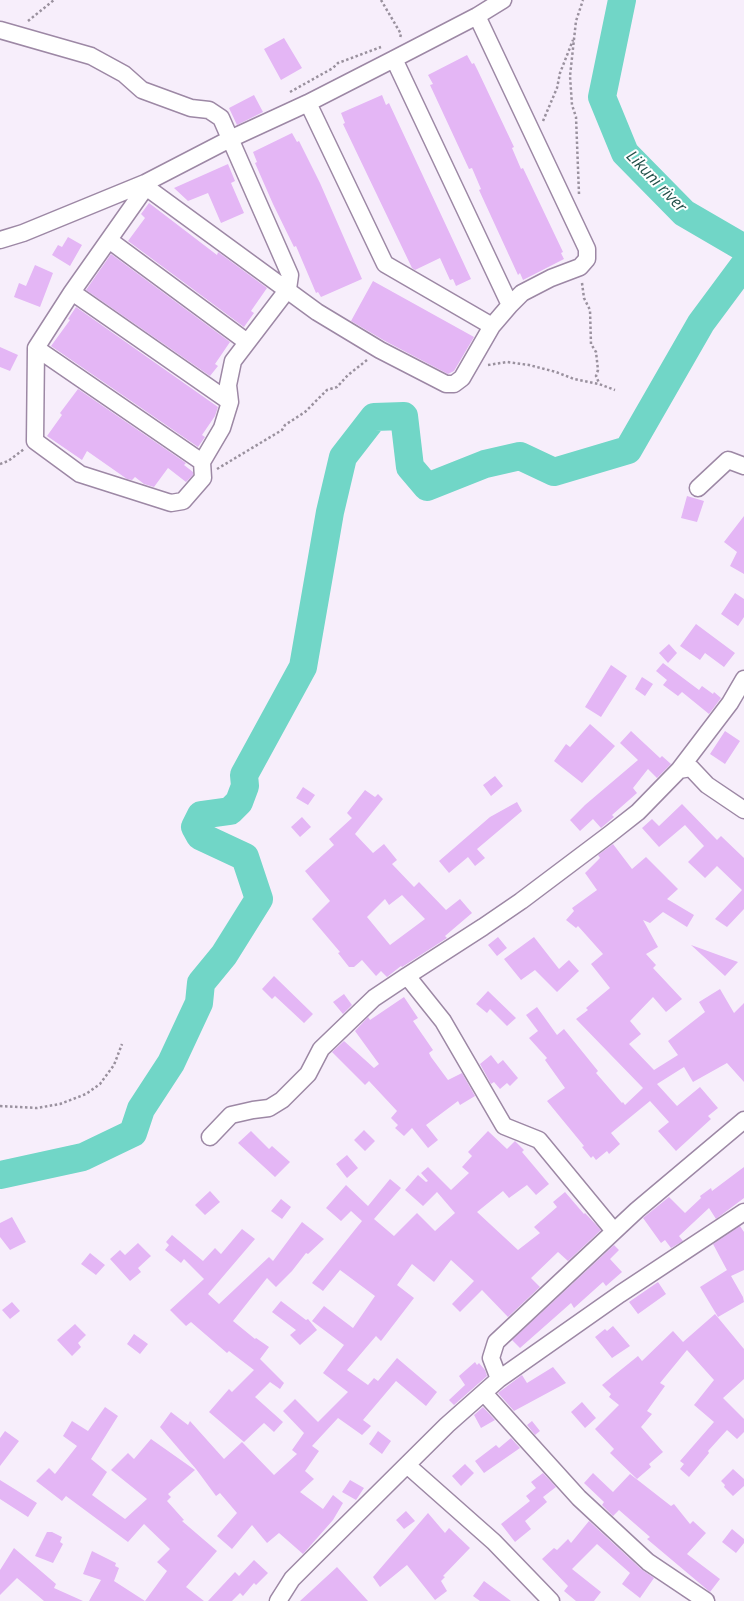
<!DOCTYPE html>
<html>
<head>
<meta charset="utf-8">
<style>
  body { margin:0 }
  canvas { display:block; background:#f7eefb }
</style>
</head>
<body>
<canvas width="744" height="1601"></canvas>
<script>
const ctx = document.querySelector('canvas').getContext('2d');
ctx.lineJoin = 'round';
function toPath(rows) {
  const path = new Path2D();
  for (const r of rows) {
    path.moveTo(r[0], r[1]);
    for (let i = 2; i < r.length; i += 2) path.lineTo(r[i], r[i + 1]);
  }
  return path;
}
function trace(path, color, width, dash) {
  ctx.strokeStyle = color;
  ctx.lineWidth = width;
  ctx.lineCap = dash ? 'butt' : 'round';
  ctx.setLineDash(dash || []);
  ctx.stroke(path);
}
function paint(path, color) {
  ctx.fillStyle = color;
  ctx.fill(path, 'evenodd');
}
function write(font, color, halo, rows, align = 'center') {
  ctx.font = font + ' "Open Sans",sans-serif';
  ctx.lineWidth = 4;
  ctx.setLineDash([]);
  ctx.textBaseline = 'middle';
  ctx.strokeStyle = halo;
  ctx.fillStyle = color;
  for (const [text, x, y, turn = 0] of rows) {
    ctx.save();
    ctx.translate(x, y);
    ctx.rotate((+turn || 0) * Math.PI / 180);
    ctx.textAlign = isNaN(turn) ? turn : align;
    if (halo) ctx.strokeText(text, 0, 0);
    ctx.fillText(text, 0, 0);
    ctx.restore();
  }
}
trace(toPath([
  [622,0,602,97,625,153,684,213,744,248],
  [0,1175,83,1157,133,1133,141,1109,171,1063,199,1003,201,983,224,955,259,899,245,857,200,836,195,827,201,815,230,811,239,802,245,786,244,775,303,667,330,512,343,457,374,417,404,416,410,467,427,487,485,464,520,456,554,472,628,450,701,323,744,265]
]), '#71d6c7', 28);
paint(toPath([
  [284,38,302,68,281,80,264,49],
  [467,55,472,64,474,63,478,71,514,147,512,148,521,169,523,168,563,252,561,253,564,259,523,280,520,273,518,275,513,264,479,190,481,189,472,168,469,169,430,85,433,84,428,75],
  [254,95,263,112,237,125,229,108],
  [382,95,386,105,389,103,471,279,456,286,453,279,450,280,440,258,415,270,412,268,343,124,345,123,341,113],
  [292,133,297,142,299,141,320,183,362,279,321,297,318,292,316,293,296,246,294,247,273,204,255,163,257,162,253,152],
  [228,164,235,181,231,183,244,213,221,223,208,193,188,201,174,188],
  [149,203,217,255,218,252,267,288,251,311,254,313,244,327,128,241,145,218,141,214],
  [68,237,82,245,70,266,52,255,58,245,62,247],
  [111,254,230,342,215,364,218,366,210,376,86,290],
  [35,265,53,273,40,307,14,297,19,283,26,286],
  [373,281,474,337,454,371,448,374,385,341,351,321],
  [76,307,218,407,215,416,202,435,205,437,198,447,51,346,70,320,68,319],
  [0,347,18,355,10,371,0,367],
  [78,389,186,463,184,465,193,472,193,475,186,482,168,468,154,487,144,484,135,477,132,480,127,479,87,451,82,460,47,436,62,415,60,413],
  [687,496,704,501,697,522,681,518],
  [744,516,744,574,730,566,737,552,724,542],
  [735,593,744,599,744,617,738,626,721,614],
  [696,624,735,653,724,667,705,653,700,660,680,646],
  [669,644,677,653,668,663,659,653],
  [663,663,699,690,702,686,713,694,714,692,721,698,709,714,682,692,678,696,663,685,667,680,656,671],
  [611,665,627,676,601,717,585,707],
  [642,677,653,684,645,696,635,689],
  [590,724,615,746,582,783,554,761,566,744,570,747],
  [631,731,660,758,662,756,671,764,657,778,648,769,633,788,637,793,612,815,614,817,601,828,593,819,580,831,570,820,585,805,638,760,620,743],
  [725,731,740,741,725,764,710,754],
  [495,776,503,786,491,796,483,785],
  [303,787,315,795,308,805,296,798],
  [365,790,375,797,378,794,383,799,355,834,373,853,384,844,397,860,392,864,414,887,419,882,446,910,460,899,472,913,445,936,447,938,402,967,401,966,387,977,381,971,376,976,362,960,354,967,349,967,338,953,340,952,312,919,330,901,305,871,334,845,329,839,352,818,347,813],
  [402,895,425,919,390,945,367,917,385,899,389,905],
  [517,802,522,811,477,849,485,858,475,866,468,857,449,873,439,861,490,817],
  [682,804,717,840,721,836,744,858,744,909,727,927,715,919,742,890,717,866,705,878,688,862,704,846,685,825,659,847,642,828,652,819,659,826],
  [302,817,311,827,300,837,291,827],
  [613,844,632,869,646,857,678,889,667,899,694,915,687,927,663,912,650,923,643,920,658,947,646,954,656,965,653,968,682,999,666,1012,653,997,630,1021,641,1034,629,1044,654,1070,678,1055,668,1041,705,1012,699,1002,720,989,734,1013,744,1003,744,1082,727,1063,693,1082,684,1067,657,1084,677,1106,700,1087,718,1108,708,1116,711,1119,676,1151,658,1131,669,1122,650,1101,611,1133,620,1144,609,1154,607,1151,596,1160,593,1156,591,1158,582,1147,584,1146,547,1101,565,1088,545,1060,547,1058,529,1038,538,1031,526,1015,537,1007,557,1035,564,1029,598,1071,596,1073,622,1103,623,1102,625,1105,643,1088,576,1019,588,1010,586,1008,610,988,591,964,603,954,578,926,576,928,566,920,574,911,572,908,597,890,585,873,600,858,598,855],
  [498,937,507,948,497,956,488,945],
  [534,937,559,969,569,960,579,971,557,992,535,970,521,980,504,959],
  [691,945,738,962,725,976],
  [274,976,313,1014,304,1023,275,996,272,999,262,989],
  [488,991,516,1018,507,1026,490,1009,487,1013,476,1004],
  [344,994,352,1005,343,1014,333,1002],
  [404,997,418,1018,413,1021,433,1050,429,1053,431,1057,448,1080,462,1073,475,1096,460,1105,458,1101,426,1125,438,1140,428,1148,412,1128,404,1136,395,1128,398,1125,391,1118,397,1111,369,1081,365,1085,332,1052,344,1041,374,1068,379,1064,355,1031,368,1017,370,1020],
  [491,1055,498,1064,503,1060,518,1078,510,1086,507,1083,500,1089,494,1082,491,1084,480,1064],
  [364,1130,375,1141,365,1151,354,1140],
  [251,1131,269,1149,272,1146,290,1162,275,1177,238,1143],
  [488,1131,507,1149,515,1141,524,1150,522,1152,549,1184,536,1195,527,1185,509,1198,503,1191,477,1212,518,1250,540,1233,534,1227,557,1207,553,1202,565,1192,584,1214,585,1213,601,1230,568,1261,558,1252,531,1278,540,1287,508,1317,482,1290,460,1312,452,1304,474,1281,451,1260,434,1282,412,1264,397,1285,414,1298,381,1341,376,1336,347,1370,368,1385,374,1378,378,1381,397,1358,437,1392,426,1406,396,1381,363,1420,371,1426,362,1435,338,1418,312,1446,319,1451,305,1471,314,1479,300,1492,323,1509,333,1495,343,1503,333,1520,303,1554,279,1533,267,1543,252,1525,232,1549,217,1536,237,1513,220,1493,216,1496,196,1469,160,1427,171,1412,188,1425,190,1421,224,1459,242,1442,274,1475,297,1454,292,1450,304,1433,283,1411,295,1399,318,1422,348,1392,323,1373,344,1345,312,1321,324,1306,353,1328,375,1296,340,1270,323,1291,312,1283,362,1221,351,1211,341,1221,326,1208,346,1185,368,1206,390,1179,401,1188,374,1219,394,1236,417,1213,435,1231,455,1213,437,1192,423,1206,405,1190,418,1175,426,1182,428,1181,421,1173,428,1167,451,1190,469,1173,462,1167,472,1156,468,1152],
  [347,1155,358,1168,347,1178,336,1164],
  [744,1167,744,1198,716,1219,709,1208,679,1236,683,1241,671,1248,665,1240,661,1243,643,1218,669,1197,685,1213,701,1198,700,1196,711,1188,712,1191],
  [210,1191,220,1202,205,1215,195,1205],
  [281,1199,291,1207,282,1219,271,1211],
  [12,1217,26,1242,10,1250,0,1237,0,1223],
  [302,1222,324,1239,308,1254,306,1253,292,1271,276,1287,267,1278,233,1321,255,1339,256,1338,269,1347,260,1359,284,1383,280,1389,270,1382,255,1397,283,1422,274,1432,264,1423,244,1442,209,1412,229,1389,232,1392,254,1370,229,1351,227,1353,191,1322,186,1326,170,1310,204,1279,184,1259,181,1263,165,1250,169,1245,166,1242,172,1235,203,1261,215,1248,221,1254,242,1229,255,1239,208,1294,219,1304,269,1257,273,1261],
  [740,1226,744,1232,744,1270,731,1276,743,1297,744,1302,718,1317,700,1287,727,1270,728,1272,713,1244],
  [138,1243,151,1256,138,1268,141,1272,130,1281,110,1259,120,1250,125,1255],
  [614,1245,619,1250,610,1259,622,1272,606,1286,603,1282,574,1308,571,1303,520,1348,512,1340],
  [90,1253,105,1265,96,1275,81,1264],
  [658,1282,666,1294,638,1314,629,1302],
  [281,1301,306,1320,308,1319,317,1330,300,1345,290,1335,296,1330,272,1312],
  [12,1302,20,1311,10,1319,2,1310],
  [715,1314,744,1349,744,1379,723,1398,744,1419,744,1432,737,1439,727,1430,708,1451,709,1453,689,1477,680,1469,684,1464,680,1461,714,1422,694,1405,714,1380,687,1350,660,1383,665,1386,647,1411,652,1414,641,1427,663,1452,649,1464,651,1467,637,1479,610,1453,614,1449,595,1429,619,1405,609,1397,611,1394,602,1385,638,1356,642,1361,673,1331,683,1342],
  [75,1324,86,1335,78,1343,81,1347,72,1356,57,1340],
  [613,1326,630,1346,612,1358,595,1337,605,1329,607,1331],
  [134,1334,148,1344,140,1354,127,1344],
  [475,1362,477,1365,479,1363,485,1370,487,1376,454,1405,449,1400,465,1385,459,1376],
  [553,1367,566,1383,514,1411,498,1393,522,1375,527,1383],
  [582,1402,596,1418,585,1428,571,1412],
  [105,1407,118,1416,91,1459,107,1472,92,1495,125,1519,147,1499,111,1470,128,1453,134,1459,151,1439,195,1470,168,1494,171,1497,167,1501,184,1520,182,1521,217,1551,186,1587,204,1601,145,1601,167,1571,157,1562,170,1549,144,1524,128,1542,66,1496,62,1501,36,1481,49,1468,55,1474,77,1446,63,1436,72,1421,88,1431],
  [483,1407,495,1420,481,1428,474,1415],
  [532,1421,540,1431,535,1435,527,1425],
  [5,1431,19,1441,0,1466,0,1438],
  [378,1431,391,1441,382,1454,369,1444],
  [511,1438,520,1448,484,1473,475,1461,496,1445,499,1448],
  [465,1464,474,1473,461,1486,452,1476],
  [733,1469,744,1479,744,1486,733,1496,724,1487,725,1485,721,1481],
  [543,1473,556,1487,543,1497,547,1502,525,1521,531,1529,515,1542,501,1524,530,1501,526,1496,536,1488,531,1482],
  [593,1473,613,1492,630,1474,671,1506,674,1504,690,1524,693,1521,706,1533,687,1554,720,1579,710,1592,647,1539,650,1537,619,1510,613,1516,602,1505,604,1502,584,1483],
  [0,1480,37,1503,28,1517,0,1499],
  [350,1480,364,1488,356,1500,342,1492],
  [406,1511,415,1521,404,1529,396,1520],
  [428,1513,445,1533,449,1528,470,1548,443,1576,445,1577,441,1581,447,1591,435,1600,407,1565,380,1587,373,1577],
  [589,1521,641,1569,654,1578,640,1598,622,1584,630,1573,597,1544,572,1569,601,1592,594,1601,576,1601,564,1591,568,1586,542,1559,554,1548,557,1550,568,1539,571,1543],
  [732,1529,744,1539,744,1543,736,1553,722,1542],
  [47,1532,52,1532,62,1537,60,1542,63,1544,53,1563,35,1556],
  [14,1548,56,1584,54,1588,83,1601,44,1601,17,1578,0,1595,0,1570],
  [92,1551,116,1563,115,1566,119,1568,114,1581,145,1601,89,1601,101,1580,83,1574],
  [254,1560,268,1573,256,1585,254,1583,243,1596,240,1593,232,1601,208,1601,235,1572,239,1576],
  [337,1567,368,1601,300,1601],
  [484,1581,511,1601,480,1601,473,1596]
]), '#e4b6f5');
const street = toPath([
  [0,30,91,56,124,74,142,90,191,108,209,110,221,118,290,275,288,289,233,361,228,385,230,402,222,428,202,462,203,478,183,501,171,503,80,474,35,441,36,348,72,292,146,187],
  [394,59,510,305],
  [308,103,385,264,492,326],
  [145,183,146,187,317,312,380,350,446,384,454,384,462,378,492,326,510,305,522,293,551,278,580,267,587,259,587,249,477,16],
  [0,240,23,233,145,183,230,139,308,103,394,59,477,16,503,0],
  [109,240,247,342],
  [72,292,230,402],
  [36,348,202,462],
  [698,488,728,460,744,466],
  [679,770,691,768,707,785,744,810],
  [210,1137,231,1115,253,1110,269,1108,282,1100,308,1074,321,1049,374,998,407,976],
  [614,1231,539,1140,504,1126,443,1021,407,976,483,927,521,901,610,834,638,812,679,770,730,703,744,679],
  [499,1379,491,1358,496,1342,637,1210,744,1120],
  [484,1393,579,1498,648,1562,706,1601],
  [407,1465,494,1542,551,1601],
  [278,1601,292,1579,315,1556,447,1425,499,1379,620,1294,744,1212]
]);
trace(street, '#9d88a5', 19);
trace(toPath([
  [381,0,401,34,400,38],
  [28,21,54,0],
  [290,92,333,68,338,63,381,47],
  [543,121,557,88,560,73,573,40],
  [579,194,576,117,572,105,570,76,576,21,583,0],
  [582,283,584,298,590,310,591,344,596,352,598,370,596,376,599,383],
  [488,365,507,362,529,365,556,372,574,379,599,384,615,390],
  [0,464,8,461,24,449],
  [217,469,282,430,285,425,305,412,327,390,337,387,348,375,367,360],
  [0,1106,37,1108,60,1104,86,1094,100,1084,114,1065,122,1044]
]), '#9a919e', 2.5, [2.5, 2.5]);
trace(street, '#fff', 16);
write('italic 16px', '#24514a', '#fff', [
  ["Likuni river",656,182,46]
]);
</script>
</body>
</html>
